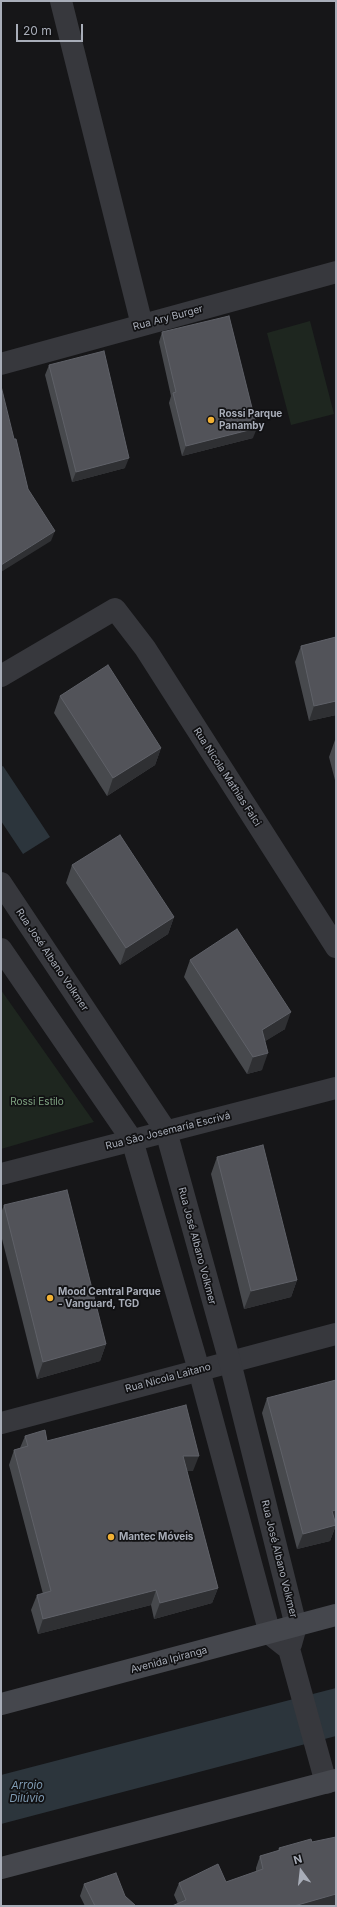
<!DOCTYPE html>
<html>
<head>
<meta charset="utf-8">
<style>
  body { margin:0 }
  #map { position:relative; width:337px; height:1907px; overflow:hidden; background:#161618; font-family:Inter,sans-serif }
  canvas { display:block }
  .frame { position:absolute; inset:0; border:2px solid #a8adb8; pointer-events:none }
  .north { position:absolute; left:281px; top:1851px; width:40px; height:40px; -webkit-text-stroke:3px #111113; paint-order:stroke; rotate:345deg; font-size:11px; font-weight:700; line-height:16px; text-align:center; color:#a8adb8 }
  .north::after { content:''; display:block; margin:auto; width:14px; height:18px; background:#a8adb8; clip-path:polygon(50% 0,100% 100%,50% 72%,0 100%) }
  .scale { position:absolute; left:16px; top:24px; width:67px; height:18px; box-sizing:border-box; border:2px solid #a8adb8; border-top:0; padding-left:5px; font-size:12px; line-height:14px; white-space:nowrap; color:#a8adb8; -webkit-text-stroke:3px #111113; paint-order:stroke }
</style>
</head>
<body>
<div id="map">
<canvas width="337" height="1907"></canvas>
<div class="frame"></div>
<div class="north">N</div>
<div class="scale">20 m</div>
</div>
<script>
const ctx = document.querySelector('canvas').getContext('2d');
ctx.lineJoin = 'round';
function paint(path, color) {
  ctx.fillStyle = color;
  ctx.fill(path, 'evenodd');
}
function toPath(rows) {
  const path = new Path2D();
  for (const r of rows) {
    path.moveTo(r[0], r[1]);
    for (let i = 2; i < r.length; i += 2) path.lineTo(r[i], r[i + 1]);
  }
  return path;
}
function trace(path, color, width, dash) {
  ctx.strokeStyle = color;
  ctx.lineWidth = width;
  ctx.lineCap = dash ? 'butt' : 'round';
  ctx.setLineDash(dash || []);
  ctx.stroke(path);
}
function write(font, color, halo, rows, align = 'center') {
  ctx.font = font + ' Inter,sans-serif';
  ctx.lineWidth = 3.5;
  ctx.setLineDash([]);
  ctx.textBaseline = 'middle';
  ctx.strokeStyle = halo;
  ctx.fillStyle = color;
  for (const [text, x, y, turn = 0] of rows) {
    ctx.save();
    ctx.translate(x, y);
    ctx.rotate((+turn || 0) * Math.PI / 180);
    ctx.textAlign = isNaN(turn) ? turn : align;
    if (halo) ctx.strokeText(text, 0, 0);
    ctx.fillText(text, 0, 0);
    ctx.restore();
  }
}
paint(toPath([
  [310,321,334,414,291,425,267,333],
  [1,990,94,1122,1,1149]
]), '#1e261f');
paint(toPath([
  [3,766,50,837,23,854,1,821,1,767],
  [336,1688,336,1736,1,1824,1,1775]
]), '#2c353c');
trace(toPath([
  [61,1,142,325],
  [1,364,336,272],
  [1,676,115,609,145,648,336,947],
  [1,1174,336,1088],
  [1,1423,336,1334]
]), '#37383d', 22);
trace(toPath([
  [1,883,166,1131,230,1362,296,1626,291,1644],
  [1,949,132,1140,199,1370,270,1634,289,1649,326,1783]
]), '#37383d', 22);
trace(toPath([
  [1,1704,336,1615],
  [1,1868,336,1780]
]), '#45474d', 22);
paint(toPath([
  [162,332,253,438,182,456,169,403,171,396,159,342],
  [49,365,125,468,72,482,45,375],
  [336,637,336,715,309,721,295,662,301,646],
  [60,696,161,748,155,765,107,796,54,713],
  [336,739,336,784,329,757,335,740],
  [72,865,174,917,168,934,120,965,66,883],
  [190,960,285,1029,265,1041,262,1070,247,1074,184,977],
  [217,1157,297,1280,291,1297,244,1309,211,1174],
  [4,1205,106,1344,100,1361,37,1379,1,1235,1,1213],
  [267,1398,336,1524,335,1524,336,1525,330,1541,297,1549,262,1413],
  [25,1436,47,1441,193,1471,187,1471,218,1588,212,1603,154,1619,151,1605,38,1634,31,1610,37,1595,43,1594,9,1465,14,1450,20,1448],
  [279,1848,333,1906,178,1904,174,1895,179,1883,226,1882,256,1872,256,1868,260,1856,278,1851],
  [84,1884,125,1896,136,1906,85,1906,80,1896]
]), '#47494d');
paint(toPath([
  [257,428,253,438,182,456,186,446],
  [129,458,125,468,72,482,76,472],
  [55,531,51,541,1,572,1,565],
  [336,701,336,715,309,721,314,706],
  [161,748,155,765,107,796,113,778],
  [174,917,168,934,120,965,126,948],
  [291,1012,285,1029,256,1047,262,1030],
  [268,1053,262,1070,247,1074,253,1057],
  [297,1280,291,1297,244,1309,251,1291],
  [106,1344,100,1361,37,1379,43,1362],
  [183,1456,199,1456,193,1471,178,1471],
  [336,1510,336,1524,326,1526,332,1511],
  [336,1525,330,1541,297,1549,303,1534],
  [218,1588,212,1603,154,1619,160,1603],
  [156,1590,151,1605,38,1634,43,1619],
  [336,1894,336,1905,333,1906,294,1906]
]), '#2f3033');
const building = toPath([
  [229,316,257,428,186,446,173,393,176,392,162,332,229,316],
  [104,351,129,458,76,472,49,365,104,351],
  [1,386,14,439,16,439,28,489,55,531,1,565,1,386],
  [336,637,336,701,314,706,301,646,336,637],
  [108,665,161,748,113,778,60,696,108,665],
  [120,835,174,917,126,948,72,865,120,835],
  [237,929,291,1012,262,1030,268,1053,253,1057,190,960,237,929],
  [263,1145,297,1280,251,1291,217,1157,263,1145],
  [67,1190,106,1344,43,1362,4,1205,67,1190],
  [336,1380,336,1510,332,1511,336,1525,303,1534,267,1398,336,1380],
  [186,1405,199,1456,183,1456,218,1588,160,1603,156,1590,43,1619,37,1595,51,1591,14,1450,28,1446,25,1436,45,1430,47,1441,186,1405],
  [336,1837,336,1894,294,1906,172,1906,186,1900,179,1883,218,1864,226,1882,263,1869,260,1856,280,1850,279,1848,311,1839,312,1842,336,1837],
  [116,1873,125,1896,136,1906,95,1906,84,1884,116,1873]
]);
paint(building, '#525359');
trace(building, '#5f6168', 1);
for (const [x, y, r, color] of [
  [211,420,4,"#f2b134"],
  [50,1298,4,"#f2b134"],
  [111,1537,4,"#f2b134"]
]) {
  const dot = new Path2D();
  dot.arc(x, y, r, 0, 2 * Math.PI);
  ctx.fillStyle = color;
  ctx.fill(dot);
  trace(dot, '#111113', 1.5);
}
write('10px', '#a8adb8', '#111113', [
  ["Rua Ary Burger",168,318,-15],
  ["Rua Nicola Mathias Falci",227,777,57],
  ["Rua José Albano Volkmer",52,960,56],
  ["Rua São Josemaría Escrivá",168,1131,-14],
  ["Rua José Albano Volkmer",197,1246,75],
  ["Rua Nicola Laitano",168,1378,-15],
  ["Rua José Albano Volkmer",279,1559,76],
  ["Avenida Ipiranga",169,1660,-15]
]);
write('bold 10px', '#a8adb8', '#111113', [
  ["Rossi Parque",219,414],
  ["Panamby",219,426],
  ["Mood Central Parque",58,1292],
  ["- Vanguard, TGD",58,1304],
  ["Mantec Móveis",119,1537]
], 'left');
write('10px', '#7fa381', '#111113', [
  ["Rossi Estilo",37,1102]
]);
write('italic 11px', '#7f9bb3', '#111113', [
  ["Arroio",27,1786],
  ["Dilúvio",27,1799]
]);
</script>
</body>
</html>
